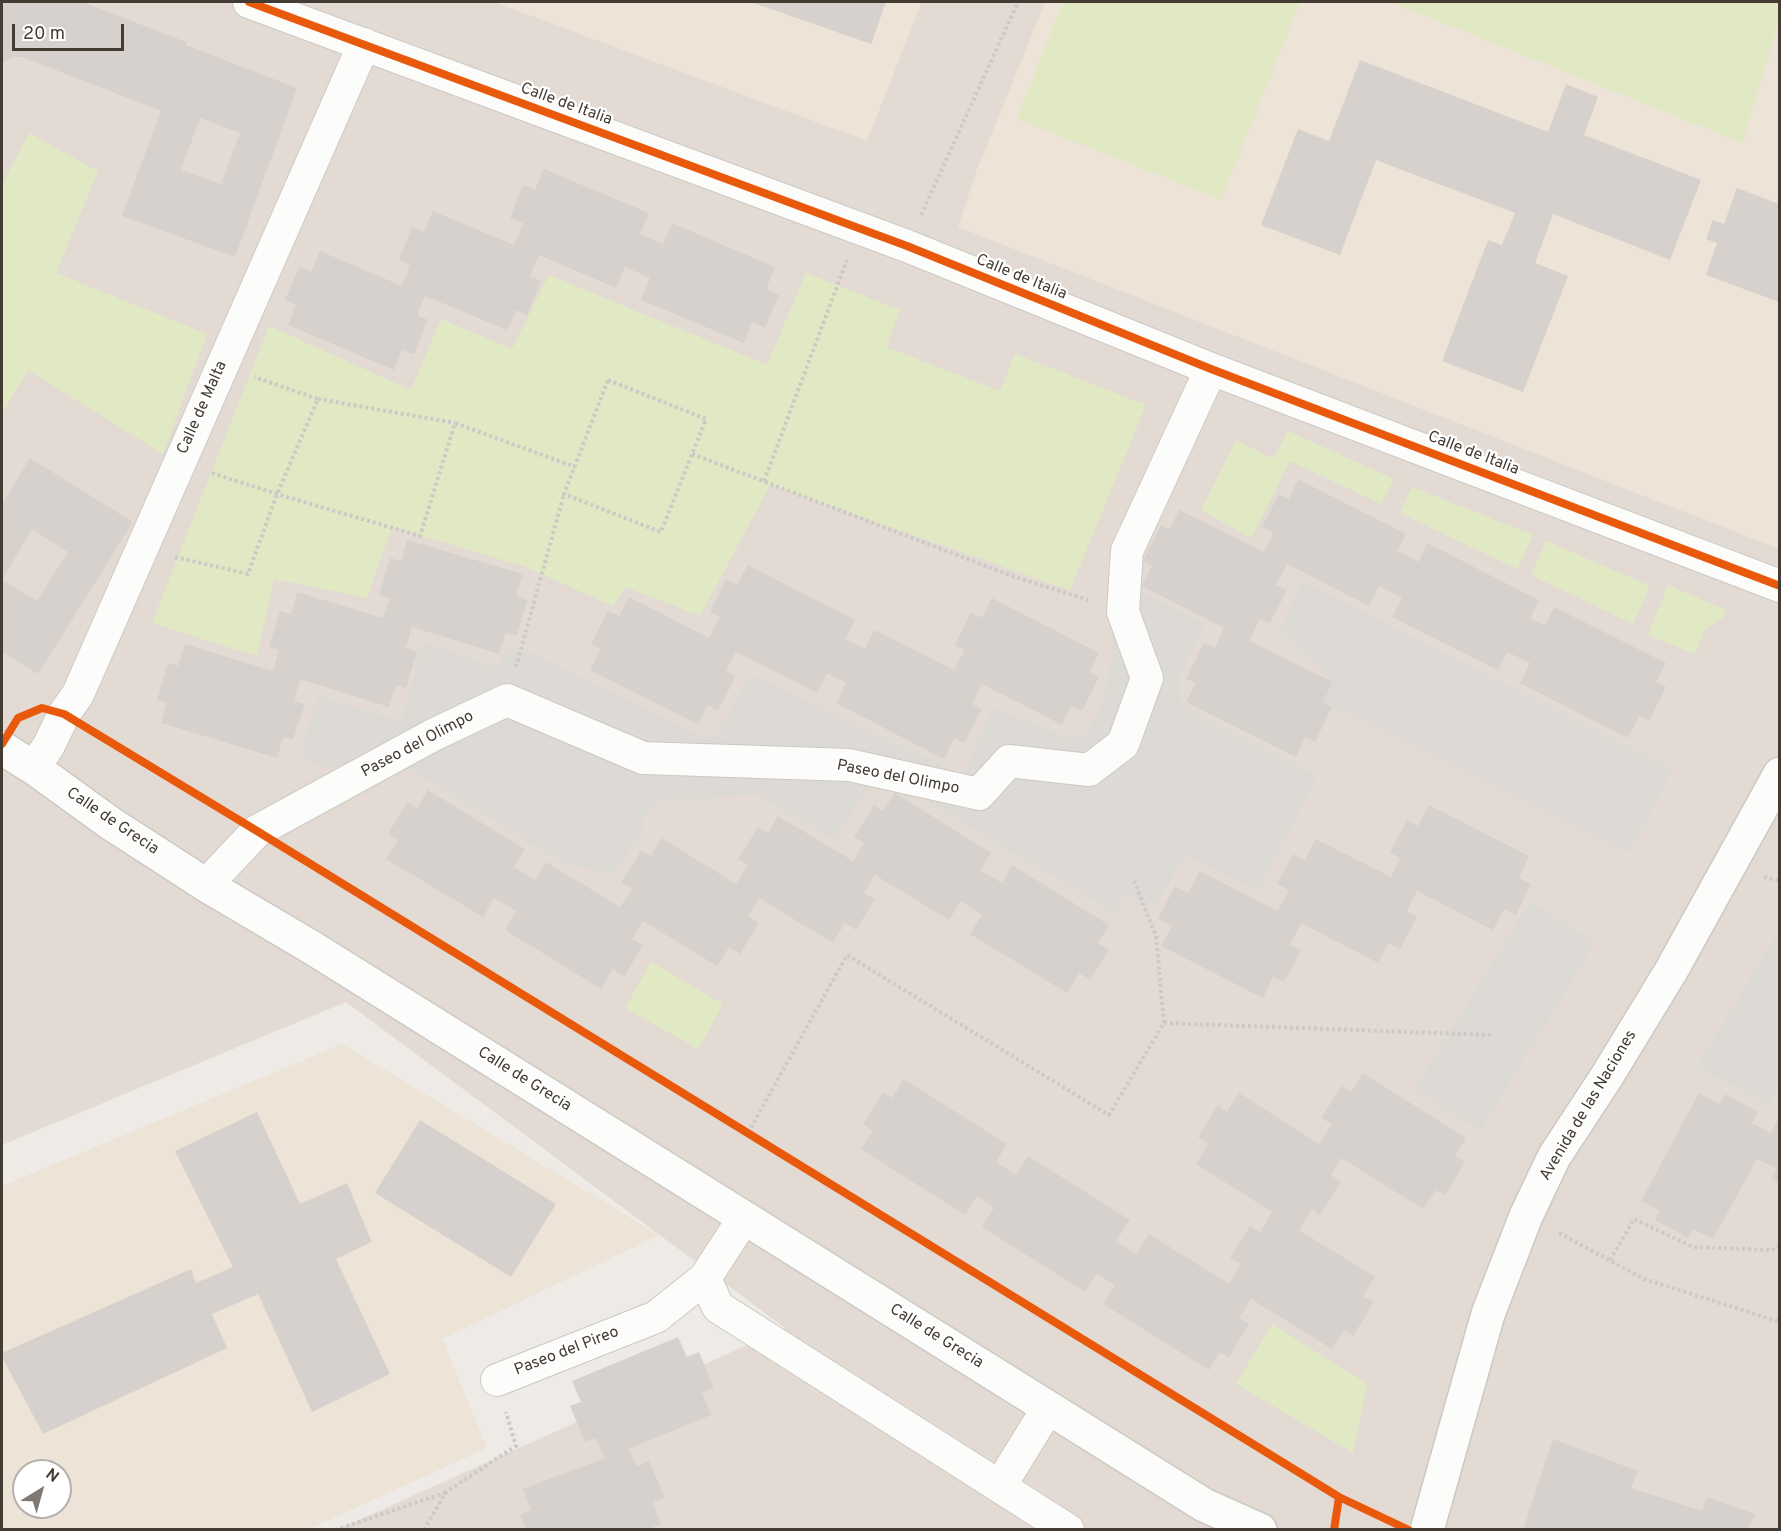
<!DOCTYPE html>
<html>
<head>
<meta charset="utf-8">
<style>
  body { margin:0 }
  #map { position:relative; width:1781px; height:1531px; overflow:hidden; background:#eeeae6; font-family:Overpass,sans-serif }
  canvas { display:block }
  .frame { position:absolute; inset:0; border:3px solid #443b33; pointer-events:none }
  .north { position:absolute; left:12px; top:1459px; width:60px; height:60px; box-sizing:border-box; background:#fff; border:2px solid #b4b1ad; border-radius:50%; rotate:37deg; font-size:16px; font-weight:700; line-height:24px; text-align:center; color:#443b33 }
  .north::after { content:''; display:block; margin:auto; width:21px; height:27px; background:#807872; clip-path:polygon(50% 0,100% 100%,50% 72%,0 100%) }
  .scale { position:absolute; left:12px; top:24px; width:112px; height:27px; box-sizing:border-box; border:3px solid #443b33; border-top:0; padding-left:8px; font-size:18px; line-height:21px; white-space:nowrap; color:#443b33; -webkit-text-stroke:4px #fff; paint-order:stroke }
</style>
</head>
<body>
<div id="map">
<canvas width="1781" height="1531"></canvas>
<div class="frame"></div>
<div class="north">N</div>
<div class="scale">20 m</div>
</div>
<script>
const ctx = document.querySelector('canvas').getContext('2d');
ctx.lineJoin = 'round';
function paint(path, color) {
  ctx.fillStyle = color;
  ctx.fill(path, 'evenodd');
}
function toPath(rows) {
  const path = new Path2D();
  for (const r of rows) {
    path.moveTo(r[0], r[1]);
    for (let i = 2; i < r.length; i += 2) path.lineTo(r[i], r[i + 1]);
  }
  return path;
}
function trace(path, color, width, dash) {
  ctx.strokeStyle = color;
  ctx.lineWidth = width;
  ctx.lineCap = dash ? 'butt' : 'round';
  ctx.setLineDash(dash || []);
  ctx.stroke(path);
}
function write(font, color, halo, rows, align = 'center') {
  ctx.font = font + ' Overpass,sans-serif';
  ctx.lineWidth = 4.5;
  ctx.setLineDash([]);
  ctx.textBaseline = 'middle';
  ctx.strokeStyle = halo;
  ctx.fillStyle = color;
  for (const [text, x, y, turn = 0] of rows) {
    ctx.save();
    ctx.translate(x, y);
    ctx.rotate((+turn || 0) * Math.PI / 180);
    ctx.textAlign = isNaN(turn) ? turn : align;
    if (halo) ctx.strokeText(text, 0, 0);
    ctx.fillText(text, 0, 0);
    ctx.restore();
  }
}
paint(toPath([
  [2,2,1779,2,1779,1529,339,1529,785,1328,346,1002,2,1145]
]), '#e3dbd3');
paint(toPath([
  [494,2,922,2,867,141],
  [1045,2,1779,2,1779,549,958,227,976,172],
  [342,1044,659,1235,442,1339,487,1448,309,1529,2,1530,2,1186],
  [24,1471,60,1471,60,1507,24,1507]
]), '#ede3d7');
paint(toPath([
  [1063,2,1300,2,1221,200,1017,119],
  [1391,2,1779,2,1780,17,1742,143],
  [29,133,98,171,56,273,207,334,163,454,28,370,2,413,2,185],
  [806,273,900,310,886,347,1000,391,1015,354,1146,405,1070,590,770,485,700,616,626,587,613,606,523,566,392,527,367,598,274,579,257,656,152,623,269,326,411,390,441,319,512,349,549,275,767,365],
  [1288,431,1394,479,1381,504,1290,461,1251,538,1201,510,1236,440,1273,459],
  [1412,487,1533,535,1517,569,1400,513],
  [1546,541,1650,586,1633,624,1531,575],
  [1668,585,1726,610,1723,618,1705,629,1695,654,1648,635],
  [651,962,723,1004,698,1049,625,1008],
  [1272,1324,1367,1384,1353,1453,1236,1384]
]), '#e0e9c4');
paint(toPath([
  [1302,580,1673,769,1629,854,1323,702,1333,682,1280,631],
  [1140,591,1206,624,1179,678,1180,700,1194,713,1318,776,1258,891,1185,856,1154,908,1124,895,1116,914,878,773,834,840,758,795,664,800,653,807,642,822,644,830,614,873,566,865,409,769,322,767,300,757,317,696,401,721,423,641,496,668,508,649,530,651,701,736,715,737,749,676,761,678,962,775,993,707,1070,739,1087,734,1105,695,1112,652,1109,620],
  [1530,901,1596,942,1480,1131,1414,1090],
  [1776,935,1780,935,1780,1087,1769,1105,1697,1066]
]), '#dddad6');
paint(toPath([
  [2,2,83,2,186,42,186,45,297,88,235,257,122,216,161,111,22,57,14,57,2,63],
  [200,118,240,133,221,184,181,170],
  [751,2,886,2,871,44],
  [1360,60,1548,132,1566,84,1598,97,1584,135,1701,180,1670,260,1553,214,1535,263,1568,276,1523,392,1442,361,1488,240,1502,245,1515,213,1376,160,1340,255,1261,225,1298,129,1329,141],
  [544,169,649,213,640,234,663,244,672,223,775,267,766,289,779,295,765,328,752,322,744,343,641,300,650,278,625,267,616,288,539,255,530,276,541,281,527,315,516,310,507,330,425,296,417,315,428,320,414,354,402,350,394,370,288,325,296,305,285,300,299,267,311,272,320,251,402,286,410,265,399,260,412,227,424,232,433,211,514,245,523,223,510,218,523,185,535,190],
  [1737,188,1779,204,1779,302,1706,275,1717,243,1706,239,1713,220,1724,224],
  [30,458,133,522,38,674,2,652,2,504],
  [32,529,68,552,37,601,2,580],
  [1298,479,1406,534,1397,551,1408,556,1419,562,1427,543,1539,600,1530,619,1545,625,1554,607,1666,663,1656,682,1666,687,1649,721,1639,716,1628,738,1520,683,1530,663,1520,658,1507,652,1498,670,1392,617,1402,598,1379,586,1369,606,1287,564,1276,585,1287,590,1270,623,1260,619,1249,641,1333,682,1323,702,1332,707,1315,742,1305,737,1296,757,1186,702,1196,683,1186,679,1204,643,1215,648,1224,628,1142,586,1152,566,1143,561,1161,525,1169,530,1179,510,1264,552,1273,533,1262,527,1279,494,1289,499],
  [407,540,523,574,516,596,527,600,517,636,506,633,499,654,412,627,406,648,417,652,406,688,396,685,389,707,300,679,294,701,305,704,293,740,283,737,277,758,161,723,167,703,157,700,168,663,178,666,185,644,273,671,279,650,269,647,280,611,291,614,297,592,383,618,390,598,379,595,390,558,401,561],
  [748,565,855,620,845,639,865,649,874,630,954,670,964,650,955,645,971,612,982,618,992,598,1099,653,1090,672,1099,677,1082,711,1071,706,1062,725,982,684,972,704,982,709,964,743,954,738,944,759,836,703,846,683,827,673,817,693,736,652,726,671,736,676,718,711,708,705,698,724,590,670,601,649,591,644,608,611,619,616,629,597,709,638,720,617,710,612,726,579,737,584],
  [428,790,525,849,514,867,525,874,535,880,546,862,620,907,632,889,621,882,641,851,651,856,662,838,736,884,748,865,738,859,758,827,768,833,778,816,853,861,864,843,854,837,874,805,883,811,895,793,991,853,980,870,1002,883,1012,865,1109,925,1098,943,1109,950,1090,980,1079,973,1067,993,970,934,982,915,961,901,949,920,875,875,864,893,875,899,856,930,845,923,833,943,759,898,748,916,759,923,740,954,729,947,717,966,643,921,632,939,643,945,624,977,613,969,601,989,505,930,516,911,494,898,483,917,386,859,398,840,388,834,407,802,417,808],
  [1429,805,1529,856,1519,878,1531,884,1516,915,1504,909,1493,930,1417,891,1407,911,1417,917,1400,949,1388,943,1378,963,1301,923,1290,945,1301,950,1284,982,1273,977,1263,998,1161,946,1172,926,1158,919,1175,886,1188,893,1200,871,1278,911,1289,890,1277,884,1293,854,1305,860,1316,839,1391,877,1400,858,1390,853,1407,820,1418,826],
  [1363,1073,1466,1138,1455,1155,1465,1162,1445,1195,1436,1190,1423,1209,1341,1158,1331,1175,1341,1182,1320,1215,1312,1209,1299,1230,1375,1277,1363,1296,1374,1302,1353,1336,1344,1330,1332,1349,1251,1299,1239,1318,1249,1324,1229,1357,1220,1352,1209,1370,1103,1304,1115,1285,1107,1280,1097,1274,1085,1292,982,1227,994,1208,977,1196,965,1215,861,1149,873,1131,863,1124,883,1092,892,1098,904,1079,1007,1144,996,1162,1016,1175,1028,1156,1130,1220,1116,1241,1136,1254,1149,1234,1229,1284,1241,1264,1230,1258,1250,1226,1260,1232,1272,1212,1196,1164,1208,1144,1198,1137,1218,1105,1227,1112,1239,1093,1319,1144,1332,1124,1321,1118,1342,1086,1351,1092],
  [1699,1093,1719,1104,1725,1094,1758,1112,1752,1123,1771,1133,1779,1118,1779,1183,1771,1179,1777,1169,1757,1159,1713,1239,1693,1229,1688,1238,1655,1220,1660,1211,1641,1201],
  [257,1112,300,1204,347,1183,372,1242,336,1259,390,1374,312,1412,258,1294,212,1314,227,1348,43,1434,2,1357,2,1353,191,1269,196,1283,233,1267,175,1151],
  [420,1120,556,1204,511,1277,375,1193],
  [678,1337,687,1357,699,1352,714,1388,702,1392,711,1415,628,1449,637,1466,649,1461,665,1498,653,1502,661,1524,647,1530,526,1530,520,1515,531,1510,523,1489,605,1458,596,1438,585,1442,570,1406,581,1402,572,1381],
  [1553,1439,1638,1471,1631,1488,1702,1511,1707,1497,1755,1514,1748,1530,1523,1530]
]), '#d6d1cd');
const minor = toPath([
  [249,2,907,246,1211,369,1780,586],
  [34,768,49,745,64,714,78,694,364,44],
  [206,885,257,831,433,735,507,700,643,758,849,765,979,794,1009,761,1089,770,1123,744,1147,678,1123,612,1127,551,1211,369],
  [705,1278,718,1307,1068,1530],
  [497,1380,656,1317,705,1278,744,1218],
  [1000,1486,1048,1408]
]);
const tertiary = toPath([
  [2,748,34,768,110,823,206,885,311,947,1204,1505,1260,1530],
  [1427,1530,1488,1314,1526,1216,1554,1157,1607,1076,1671,971,1780,774]
]);
trace(minor, '#ccc8c4', 34);
trace(tertiary, '#ccc8c4', 36);
trace(toPath([
  [921,215,1018,2],
  [608,380,706,419,661,532,564,494,608,380],
  [318,399,455,423],
  [692,454,1012,576,1088,600],
  [212,473,277,494,420,536,455,423,575,467],
  [764,481,847,260],
  [175,557,248,574,277,494,318,399,254,377],
  [516,667,564,494],
  [1764,877,1780,881],
  [1164,1023,1491,1035],
  [748,1133,847,955,1109,1115,1164,1023,1156,936,1134,881],
  [1559,1233,1644,1279,1780,1322],
  [1610,1260,1634,1219,1693,1247,1772,1250,1780,1245],
  [335,1530,445,1493],
  [424,1530,446,1492,516,1446,506,1412]
]), '#cdc9c6', 4, [3, 3]);
trace(minor, '#fcfcfb', 32);
trace(tertiary, '#fcfcfb', 33);
trace(toPath([
  [249,2,907,246,1211,369,1780,586],
  [2,744,18,718,42,708,64,714,257,831,1339,1497,1334,1530],
  [1339,1497,1409,1530]
]), '#e8590c', 8);
write('16px', '#443b33', '#fff', [
  ["Calle de Italia",566,105,20],
  ["Calle de Italia",1021,278,22],
  ["Calle de Malta",203,408,-66],
  ["Calle de Italia",1473,454,21],
  ["Paseo del Olimpo",418,745,-28],
  ["Paseo del Olimpo",898,778,11],
  ["Calle de Grecia",112,822,34],
  ["Calle de Grecia",524,1080,32],
  ["Avenida de las Naciones",1589,1106,-59],
  ["Calle de Grecia",936,1337,32],
  ["Paseo del Pireo",567,1352,-21]
]);
</script>
</body>
</html>
